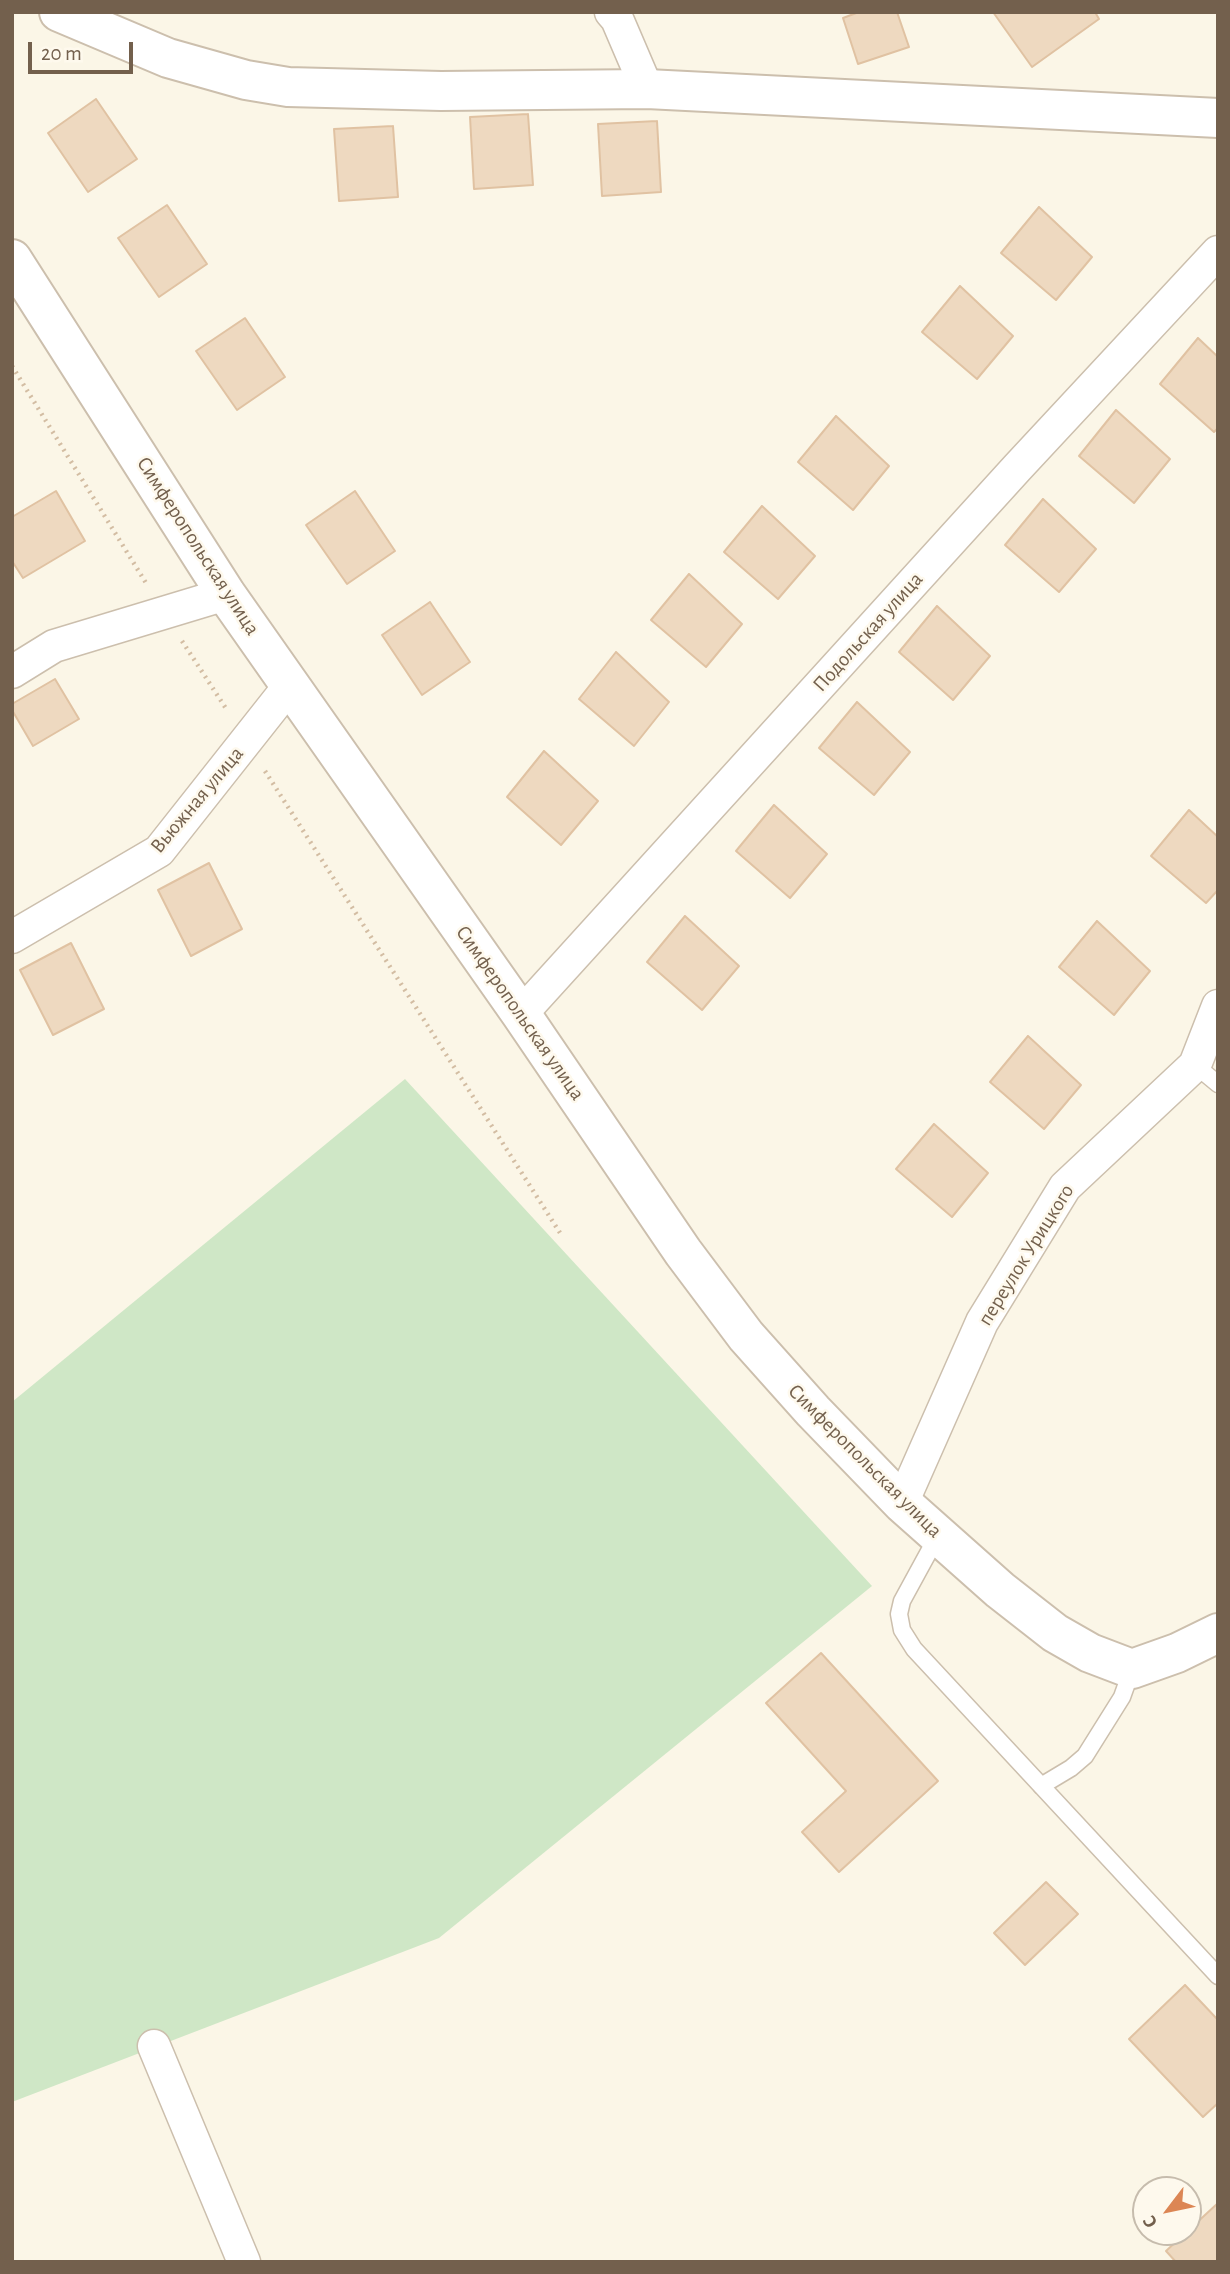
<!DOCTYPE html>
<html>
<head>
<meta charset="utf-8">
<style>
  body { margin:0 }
  #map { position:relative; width:1230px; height:2274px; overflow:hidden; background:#fbf6e7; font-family:"Alegreya Sans",sans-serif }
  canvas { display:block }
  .frame { position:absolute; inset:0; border:14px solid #73604d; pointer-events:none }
  .north { position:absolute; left:1132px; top:2176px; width:70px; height:70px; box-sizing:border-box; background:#fef9ed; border:2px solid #c6bcad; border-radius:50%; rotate:238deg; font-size:19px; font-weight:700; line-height:28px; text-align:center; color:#73604d }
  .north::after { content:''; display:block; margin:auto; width:24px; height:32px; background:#dc8654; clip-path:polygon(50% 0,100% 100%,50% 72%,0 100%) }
  .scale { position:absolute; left:28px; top:42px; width:105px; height:32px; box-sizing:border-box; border:4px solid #73604d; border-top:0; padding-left:9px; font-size:21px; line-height:24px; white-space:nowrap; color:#73604d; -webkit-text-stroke:5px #fef9ed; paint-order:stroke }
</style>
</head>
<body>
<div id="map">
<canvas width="1230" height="2274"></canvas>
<div class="frame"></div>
<div class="north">С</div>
<div class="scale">20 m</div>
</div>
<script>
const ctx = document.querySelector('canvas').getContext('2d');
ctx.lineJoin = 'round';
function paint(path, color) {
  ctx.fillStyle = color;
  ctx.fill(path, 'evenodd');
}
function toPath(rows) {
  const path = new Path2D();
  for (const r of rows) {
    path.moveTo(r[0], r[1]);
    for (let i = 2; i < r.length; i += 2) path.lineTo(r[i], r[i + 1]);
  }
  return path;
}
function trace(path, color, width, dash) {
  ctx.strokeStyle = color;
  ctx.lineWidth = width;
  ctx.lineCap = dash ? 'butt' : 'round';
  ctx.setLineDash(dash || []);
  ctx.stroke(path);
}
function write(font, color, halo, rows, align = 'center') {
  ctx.font = font + ' "Alegreya Sans",sans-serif';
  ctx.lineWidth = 5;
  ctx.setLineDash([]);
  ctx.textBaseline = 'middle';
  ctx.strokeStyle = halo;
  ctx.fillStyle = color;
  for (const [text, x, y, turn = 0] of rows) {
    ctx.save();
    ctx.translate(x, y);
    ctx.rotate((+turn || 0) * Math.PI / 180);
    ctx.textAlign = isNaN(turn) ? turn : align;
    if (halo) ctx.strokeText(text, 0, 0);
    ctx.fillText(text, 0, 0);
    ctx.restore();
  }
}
paint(toPath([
  [405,1079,872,1586,439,1938,12,2102,12,1402]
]), '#cfe7c6');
const building = toPath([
  [859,12,897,12,909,47,858,64,843,18,859,12],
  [993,12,1095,12,1099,19,1032,67,993,12],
  [96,99,137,159,88,192,48,133,96,99],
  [528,114,533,185,474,189,470,117,528,114],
  [657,121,661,192,602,196,598,124,657,121],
  [393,126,398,197,339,201,334,129,393,126],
  [167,205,207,264,159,297,118,238,167,205],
  [1039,207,1092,257,1056,300,1001,253,1039,207],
  [960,286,1013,336,977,379,922,332,960,286],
  [245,318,285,377,237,410,196,351,245,318],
  [1198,338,1218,357,1218,428,1214,432,1160,384,1198,338],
  [1116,410,1170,459,1134,503,1079,456,1116,410],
  [836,416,889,466,853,510,798,462,836,416],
  [56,491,85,541,23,578,12,561,12,517,56,491],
  [355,491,395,551,347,584,306,525,355,491],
  [1043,499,1096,549,1059,592,1005,545,1043,499],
  [762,506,815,556,778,599,724,552,762,506],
  [689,574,742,624,706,667,651,620,689,574],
  [430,602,470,662,422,695,382,635,430,602],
  [937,606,990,656,953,700,899,652,937,606],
  [616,652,669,702,634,746,579,699,616,652],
  [55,679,79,719,33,746,12,710,12,704,55,679],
  [857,702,910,752,874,795,819,748,857,702],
  [544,751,598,801,561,845,507,797,544,751],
  [774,805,827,854,790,898,736,851,774,805],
  [1189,810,1218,837,1218,890,1206,903,1151,856,1189,810],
  [209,863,242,929,191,956,158,890,209,863],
  [685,916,739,966,702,1010,647,962,685,916],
  [1097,921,1150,971,1114,1015,1059,967,1097,921],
  [71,943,104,1009,53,1035,20,970,71,943],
  [1028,1036,1081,1085,1044,1129,990,1082,1028,1036],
  [934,1124,988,1173,952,1217,896,1169,934,1124],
  [821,1653,938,1781,839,1872,802,1832,846,1791,766,1703,821,1653],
  [1046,1882,1078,1914,1025,1965,994,1933,1046,1882],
  [1185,1985,1218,2020,1218,2103,1203,2117,1129,2039,1185,1985],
  [1218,2203,1218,2262,1176,2262,1166,2251,1218,2203]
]);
paint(building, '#eed9c0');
trace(building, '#e0c2a2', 2);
const service = toPath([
  [1195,1065,1218,1084],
  [938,1535,902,1601,899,1614,902,1630,914,1649,1218,1976],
  [1041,1786,1071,1768,1085,1756,1122,1697,1132,1669]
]);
const minor = toPath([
  [611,12,617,19,647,89],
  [12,672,54,646,226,594],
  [12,937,159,851,291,684],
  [521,1014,1017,468,1218,252],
  [902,1503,982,1322,1065,1187,1195,1065,1218,1006],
  [154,2046,244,2262]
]);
const tertiary = toPath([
  [59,12,168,58,246,80,288,87,441,91,647,89,1218,118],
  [12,259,226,594,521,1014,683,1252,746,1336,813,1411,902,1503,1000,1590,1055,1633,1090,1653,1132,1669,1177,1653,1218,1633]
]);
trace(service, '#ccbfad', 19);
trace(minor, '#ccbfad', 35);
trace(tertiary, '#ccbfad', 42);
trace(toPath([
  [12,366,146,583],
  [182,641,227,710],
  [265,771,562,1236]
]), '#d3bda3', 4.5, [2, 5]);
trace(service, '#fff', 16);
trace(minor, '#fff', 32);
trace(tertiary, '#fff', 38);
write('21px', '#73604d', '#fef9ed', [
  ["Симферопольская улица",198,546,57],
  ["Подольская улица",868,632,-48],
  ["Вьюжная улица",197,800,-50],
  ["Симферопольская улица",520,1013,55],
  ["переулок Урицкого",1026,1255,-58],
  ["Симферопольская улица",865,1461,45]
]);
</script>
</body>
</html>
